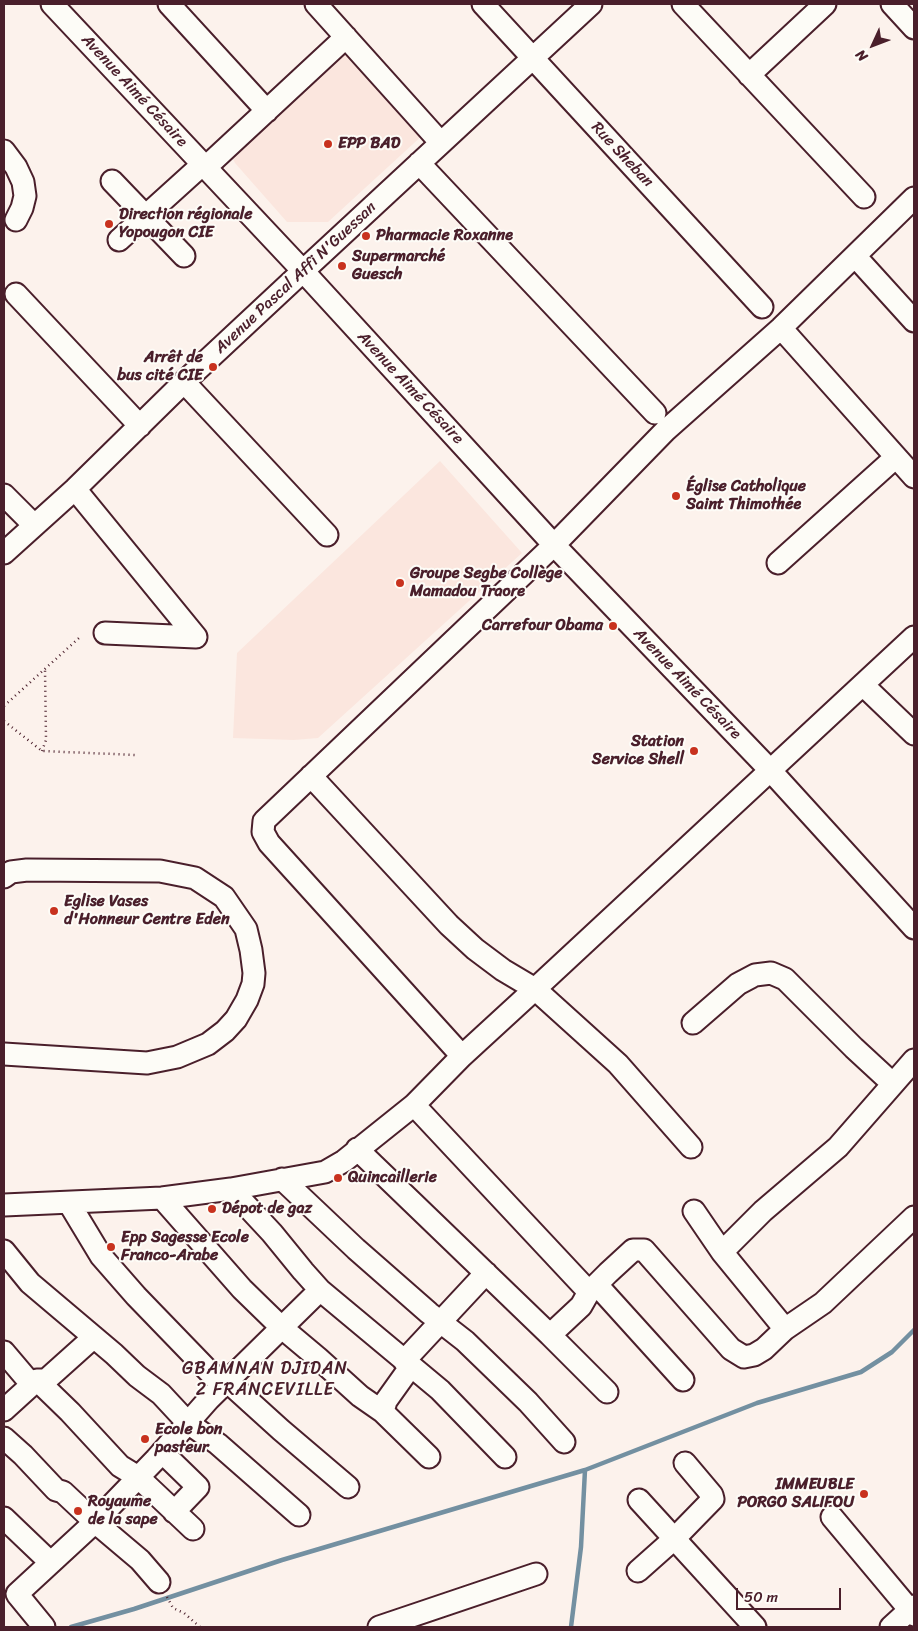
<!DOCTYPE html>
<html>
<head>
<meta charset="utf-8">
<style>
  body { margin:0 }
  #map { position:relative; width:918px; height:1631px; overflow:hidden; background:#fcf2ec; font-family:Sriracha,sans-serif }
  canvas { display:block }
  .frame { position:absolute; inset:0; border:5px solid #4a1f2b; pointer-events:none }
  .north { position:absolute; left:848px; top:20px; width:50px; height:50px; -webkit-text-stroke:4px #fdfcf7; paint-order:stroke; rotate:227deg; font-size:14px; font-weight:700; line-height:20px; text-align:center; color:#4a1f2b }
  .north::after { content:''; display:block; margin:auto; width:18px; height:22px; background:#4a1f2b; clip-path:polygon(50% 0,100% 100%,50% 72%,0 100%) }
  .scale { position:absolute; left:736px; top:1588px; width:105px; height:22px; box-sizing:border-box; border:2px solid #4a1f2b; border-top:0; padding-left:6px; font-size:15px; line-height:18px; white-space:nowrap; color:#4a1f2b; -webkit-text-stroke:4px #fdfcf7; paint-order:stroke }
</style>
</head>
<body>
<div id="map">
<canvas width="918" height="1631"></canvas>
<div class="frame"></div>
<div class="north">N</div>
<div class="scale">50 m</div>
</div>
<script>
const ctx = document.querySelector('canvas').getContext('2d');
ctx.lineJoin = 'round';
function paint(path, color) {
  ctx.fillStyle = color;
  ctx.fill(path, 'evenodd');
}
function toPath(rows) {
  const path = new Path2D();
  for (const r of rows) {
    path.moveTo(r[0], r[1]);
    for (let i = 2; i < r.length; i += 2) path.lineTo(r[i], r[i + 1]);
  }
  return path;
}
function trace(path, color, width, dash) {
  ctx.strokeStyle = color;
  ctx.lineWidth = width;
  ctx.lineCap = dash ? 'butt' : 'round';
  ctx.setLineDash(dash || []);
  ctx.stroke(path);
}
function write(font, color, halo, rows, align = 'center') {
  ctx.font = font + ' Sriracha,sans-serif';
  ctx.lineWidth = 4;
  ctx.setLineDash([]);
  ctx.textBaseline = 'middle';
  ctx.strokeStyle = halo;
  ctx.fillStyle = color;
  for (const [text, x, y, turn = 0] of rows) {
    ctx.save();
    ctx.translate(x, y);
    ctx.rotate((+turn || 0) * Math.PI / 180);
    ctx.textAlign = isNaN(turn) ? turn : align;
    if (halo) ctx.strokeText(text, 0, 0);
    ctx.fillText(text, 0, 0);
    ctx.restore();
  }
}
paint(toPath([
  [345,46,425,133,328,222,287,222,235,163,231,155],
  [440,461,522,553,318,738,294,740,233,738,237,653]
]), '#fbe6de');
trace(toPath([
  [71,1627,134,1609,282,1560,585,1470,757,1403,861,1372,892,1352,914,1330],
  [571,1627,581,1547,585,1470]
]), '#7390a1', 4.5);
const minor = toPath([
  [52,4,303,271,554,545,770,770,914,928],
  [169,4,267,111],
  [316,4,441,143],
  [483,4,762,307],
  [683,4,864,197],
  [892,4,914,28],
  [749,75,825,4],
  [4,151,16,167,23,182,25,196,22,208,16,220],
  [419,163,655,413],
  [206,167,346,37],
  [112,181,184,256],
  [119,240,203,164],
  [855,256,914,321],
  [16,294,140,426],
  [781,328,914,477],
  [184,382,327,535],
  [75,489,196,637],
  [4,495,34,525],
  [4,553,75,489,184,382,303,271,591,4],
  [778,563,896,457],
  [105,633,196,637],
  [863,685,914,734],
  [311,776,449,925,475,949,503,970,535,989,618,1064,691,1147],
  [4,877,11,872,27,870,160,871,195,878,224,897,246,929,251,950,254,973,253,984,247,1000,236,1019,225,1031,208,1044,177,1057,147,1063,4,1054],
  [693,1023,738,984,755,975,771,973,785,979,854,1048,893,1084],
  [462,1056,269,843,263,832,264,821,554,545,665,431,781,328,914,198],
  [414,1105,589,1292],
  [357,1149,550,1335,581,1306,589,1292,608,1273,633,1250,644,1250,731,1349,744,1357,754,1355,764,1349,785,1329,823,1303,914,1217],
  [282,1179,356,1249,429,1313,465,1341,528,1402,564,1442],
  [231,1189,272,1233,303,1271,320,1290,440,1390,505,1457],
  [162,1198,242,1289,281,1327,318,1358,360,1396,383,1412,429,1457],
  [69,1203,101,1256,136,1296,223,1386],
  [4,1205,162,1198,231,1189,325,1172,344,1161,414,1105,462,1056,535,989,914,637],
  [694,1211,722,1252,785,1329],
  [4,1251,30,1283,114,1354,137,1376,161,1394,188,1423,218,1444,299,1515],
  [722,1252,763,1211,838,1147,914,1060],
  [597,1285,683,1380],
  [550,1335,607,1392],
  [4,1352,32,1385],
  [404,1361,486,1273],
  [37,1380,70,1412,120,1466,138,1477,193,1529],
  [228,1382,281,1430,348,1487],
  [4,1410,37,1380,46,1380,94,1337],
  [383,1412,386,1401,411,1366],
  [4,1438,23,1455,56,1490,63,1492,95,1522,140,1560,159,1582],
  [162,1452,198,1487,174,1512],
  [639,1500,755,1627],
  [832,1517,914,1615],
  [4,1518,50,1562],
  [638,1571,674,1539,713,1499,712,1495,685,1463],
  [44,1627,17,1594,95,1522,156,1459,209,1399,320,1290],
  [379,1627,536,1574],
  [891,1627,914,1606]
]);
trace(minor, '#4a1f2b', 25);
trace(toPath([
  [4,706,79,638],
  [4,721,42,751,136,755],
  [42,751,46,740,45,669],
  [167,1597,173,1608,184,1613,200,1627]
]), '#4a1f2b', 2.5, [1, 4]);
trace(minor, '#fdfcf7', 21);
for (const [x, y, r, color] of [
  [328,144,5,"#c8321e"],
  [109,224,5,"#c8321e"],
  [366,236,5,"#c8321e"],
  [342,266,5,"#c8321e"],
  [213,367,5,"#c8321e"],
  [676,496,5,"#c8321e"],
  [400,583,5,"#c8321e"],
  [613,626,5,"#c8321e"],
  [694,751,5,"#c8321e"],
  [54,911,5,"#c8321e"],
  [338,1178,5,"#c8321e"],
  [212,1209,5,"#c8321e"],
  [111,1247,5,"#c8321e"],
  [145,1439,5,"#c8321e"],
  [864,1494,5,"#c8321e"],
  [78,1511,5,"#c8321e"]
]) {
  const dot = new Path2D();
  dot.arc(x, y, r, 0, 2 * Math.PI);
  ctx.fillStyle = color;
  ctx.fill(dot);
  trace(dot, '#fdfcf7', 2);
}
write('16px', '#4a1f2b', '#fdfcf7', [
  ["Avenue Aimé Césaire",134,91,47],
  ["Rue Sheban",622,155,47],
  ["Avenue Pascal Affi N'Guessan",296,278,-43],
  ["Avenue Aimé Césaire",410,388,47],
  ["Avenue Aimé Césaire",687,684,46]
]);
write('bold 16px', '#4a1f2b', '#fdfcf7', [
  ["EPP BAD",338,144],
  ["Direction régionale",119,215],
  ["Yopougon CIE",119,233],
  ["Pharmacie Roxanne",376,236],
  ["Supermarché",352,257],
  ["Guesch",352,275],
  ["Arrêt de",203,358,"right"],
  ["bus cité CIE",203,376,"right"],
  ["Église Catholique",686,487],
  ["Saint Thimothée",686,505],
  ["Groupe Segbe Collège",410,574],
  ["Mamadou Traore",410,592],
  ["Carrefour Obama",603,626,"right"],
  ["Station",684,742,"right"],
  ["Service Shell",684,760,"right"],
  ["Eglise Vases",64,902],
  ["d'Honneur Centre Eden",64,920],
  ["Quincaillerie",348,1178],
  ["Dépot de gaz",222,1209],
  ["Epp Sagesse Ecole",121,1238],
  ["Franco-Arabe",121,1256],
  ["Ecole bon",155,1430],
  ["pasteur",155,1448],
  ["IMMEUBLE",854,1485,"right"],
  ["PORGO SALIFOU",854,1503,"right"],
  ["Royaume",88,1502],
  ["de la sape",88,1520]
], 'left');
ctx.letterSpacing = '1px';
write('18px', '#4a1f2b', '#fdfcf7', [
  ["GBAMNAN DJIDAN",265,1369],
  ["2 FRANCEVILLE",265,1390]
]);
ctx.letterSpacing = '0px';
</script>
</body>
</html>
